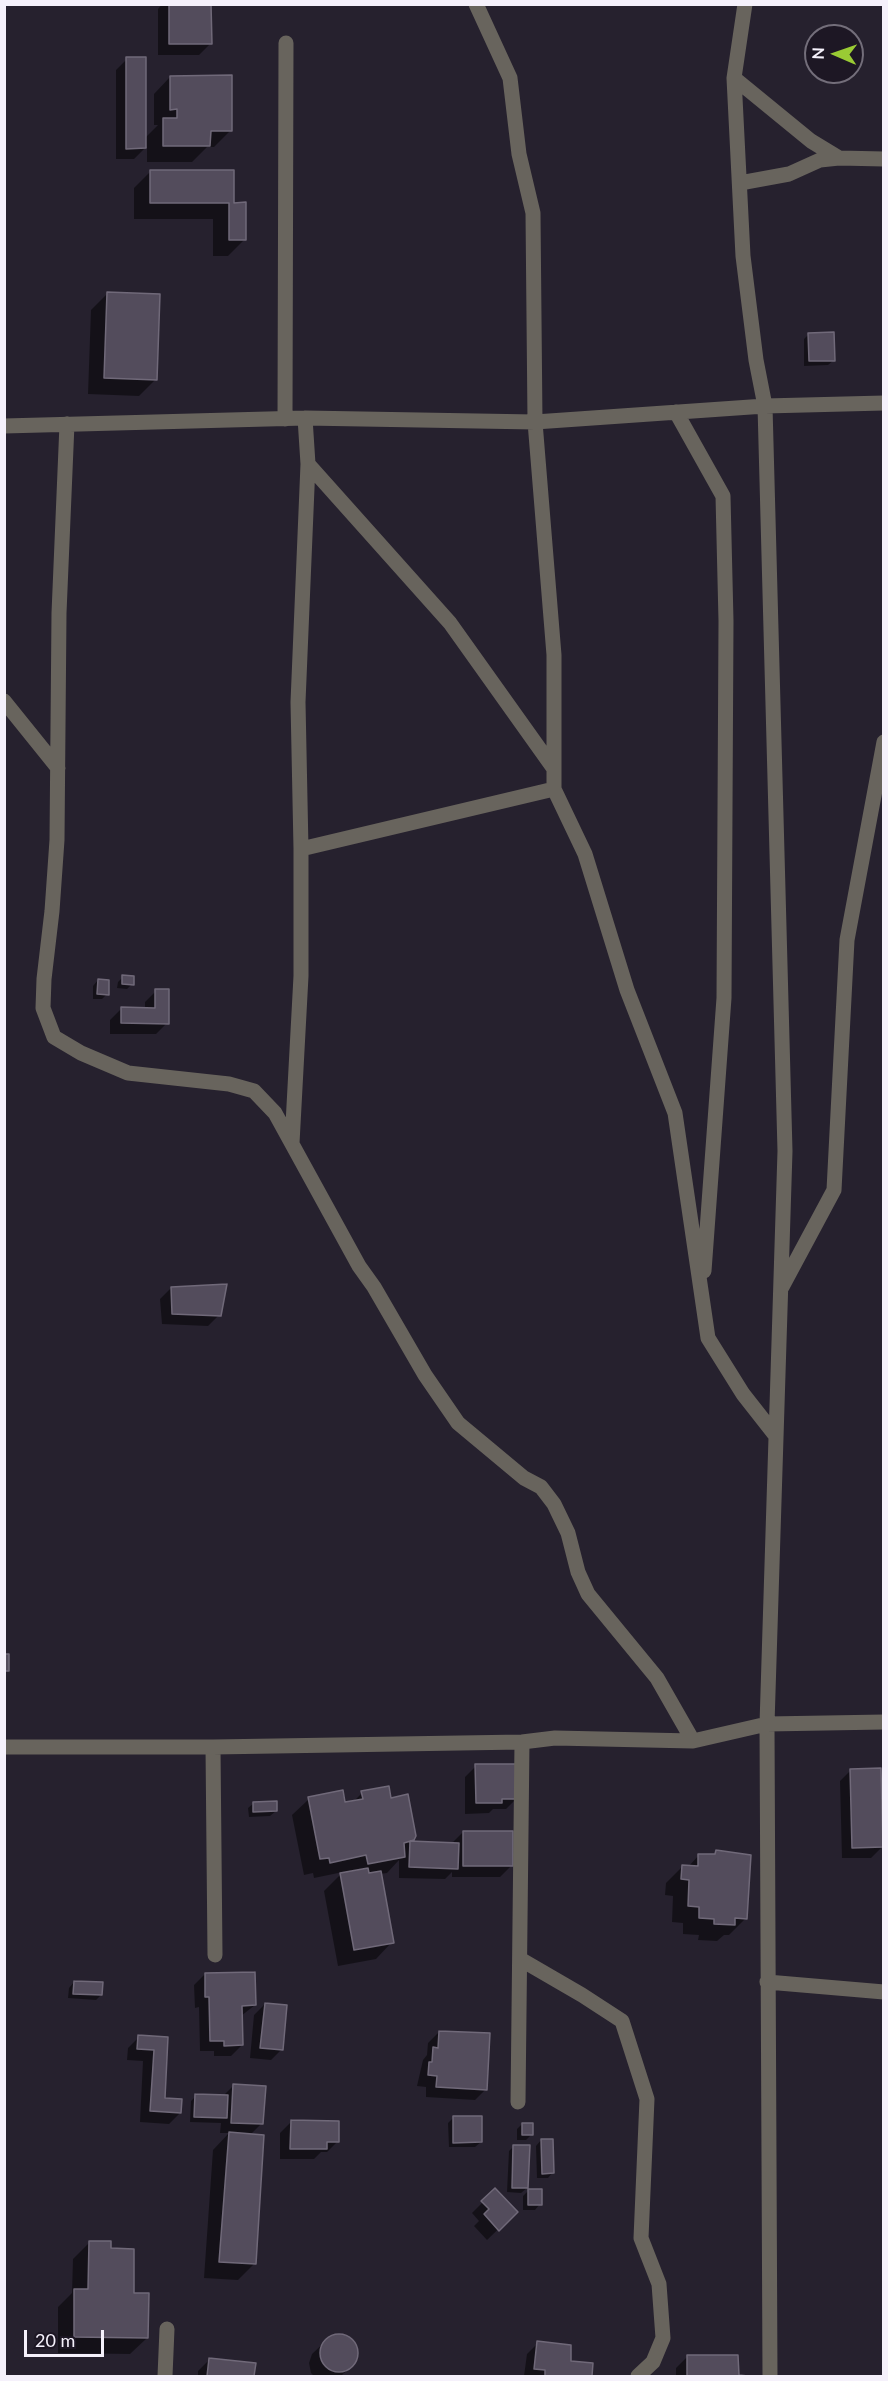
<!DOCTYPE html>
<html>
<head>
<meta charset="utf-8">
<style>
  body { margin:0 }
  #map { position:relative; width:888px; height:2381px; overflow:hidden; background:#26212e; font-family:Lato,sans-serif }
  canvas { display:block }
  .frame { position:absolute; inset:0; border:6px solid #f5f1fb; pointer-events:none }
  .north { position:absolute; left:804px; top:24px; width:60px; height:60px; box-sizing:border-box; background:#1d1724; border:2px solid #736e7a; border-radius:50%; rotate:272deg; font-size:16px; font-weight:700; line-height:24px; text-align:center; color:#f5f1fb }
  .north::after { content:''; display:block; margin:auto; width:21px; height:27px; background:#9acb34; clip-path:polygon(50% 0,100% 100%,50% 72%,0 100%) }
  .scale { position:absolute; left:24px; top:2330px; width:80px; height:27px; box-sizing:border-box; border:3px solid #f5f1fb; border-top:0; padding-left:8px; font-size:18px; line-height:21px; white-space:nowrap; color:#f5f1fb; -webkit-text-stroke:4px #1d1724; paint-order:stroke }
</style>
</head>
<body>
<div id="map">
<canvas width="888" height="2381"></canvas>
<div class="frame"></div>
<div class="north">N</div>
<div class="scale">20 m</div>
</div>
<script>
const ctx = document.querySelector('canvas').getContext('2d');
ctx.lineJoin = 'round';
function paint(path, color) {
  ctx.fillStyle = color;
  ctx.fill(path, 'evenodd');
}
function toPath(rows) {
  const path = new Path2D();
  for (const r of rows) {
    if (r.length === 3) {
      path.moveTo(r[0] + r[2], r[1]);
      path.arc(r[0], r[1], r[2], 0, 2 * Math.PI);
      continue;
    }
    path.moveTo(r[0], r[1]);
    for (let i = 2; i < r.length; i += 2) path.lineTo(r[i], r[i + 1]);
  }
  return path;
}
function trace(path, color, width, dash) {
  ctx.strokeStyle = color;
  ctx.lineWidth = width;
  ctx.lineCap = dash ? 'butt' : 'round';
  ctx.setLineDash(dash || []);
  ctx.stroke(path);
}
paint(toPath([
  [162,4,210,4,210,44,199,55,158,55,158,9],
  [127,59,145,138,158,125,154,125,154,94,170,77,230,131,214,147,207,147,192,162,147,162,147,146,134,159,116,159,116,70],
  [151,171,233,204,244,240,228,256,213,256,213,219,134,219,134,188],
  [107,294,156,379,139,396,88,394,91,310],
  [809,334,834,360,828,365,804,366,804,339],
  [123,977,132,984,127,989,117,988,118,982],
  [98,980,107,994,102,999,93,999,93,986],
  [156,991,167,1023,156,1034,110,1034,110,1020,121,1009,145,1009,145,1002],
  [171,1288,219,1315,208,1326,162,1324,160,1299],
  [476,1766,517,1798,506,1809,493,1809,489,1813,465,1814,465,1777],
  [851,1770,882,1847,871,1858,842,1858,840,1781],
  [362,1793,390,1800,413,1839,409,1843,451,1844,463,1832,511,1866,500,1877,452,1877,452,1872,445,1879,399,1878,399,1860,387,1873,380,1874,392,1942,376,1959,338,1966,324,1891,343,1872,314,1878,313,1873,304,1875,292,1815,309,1799,344,1804,353,1802],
  [254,1803,276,1811,270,1816,249,1817,248,1808],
  [716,1852,746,1918,729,1935,724,1935,717,1941,698,1940,699,1935,683,1934,683,1923,672,1922,673,1896,665,1895,666,1883,683,1866,688,1867,699,1855,712,1856],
  [205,1974,255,2005,241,2016,242,2045,231,2056,214,2056,214,2051,200,2051,199,2007,195,2008,194,1985],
  [74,1982,101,1995,96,2000,68,1998,69,1988],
  [265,2004,282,2049,271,2060,250,2058,254,2015],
  [439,2032,486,2089,475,2100,426,2097,426,2087,417,2086,423,2060,427,2055,428,2043],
  [139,2037,167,2038,164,2099,180,2113,169,2124,140,2122,143,2061,127,2060,128,2048],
  [234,2085,262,2123,250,2135,254,2264,238,2280,204,2278,213,2150,229,2133,220,2133,221,2123,190,2122,191,2101,196,2096,222,2097],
  [454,2117,481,2142,475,2147,449,2147,448,2123],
  [291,2122,338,2141,327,2152,321,2152,314,2159,280,2159,280,2133],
  [522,2124,531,2135,526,2140,517,2140,517,2129],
  [541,2140,553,2172,548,2178,537,2178,536,2146],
  [514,2146,527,2188,521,2193,507,2192,509,2151],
  [495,2190,516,2212,487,2240,474,2226,479,2221,472,2213],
  [528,2191,540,2204,535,2210,523,2210,523,2196],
  [90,2242,109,2249,132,2294,147,2338,130,2354,58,2353,58,2307,72,2293,73,2259],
  [341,2334,349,2337,356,2344,357,2354,354,2363,341,2376,314,2376,311,2373,309,2363,312,2354,331,2336],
  [538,2343,569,2363,591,2365,591,2376,524,2376,527,2354],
  [737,2356,737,2376,676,2376,676,2368,687,2357],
  [209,2360,254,2364,253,2376,198,2376,198,2371]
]), '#0007');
const building = toPath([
  [169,4,211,4,212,44,169,44,169,4],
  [126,57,146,57,146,148,126,149,126,57],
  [232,75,232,131,211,131,210,146,163,146,163,118,177,118,177,109,170,110,170,76,232,75],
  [150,170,234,170,234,203,246,202,246,240,229,240,229,203,150,203,150,170],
  [107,292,160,294,157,380,104,378,107,292],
  [834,332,835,361,809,361,808,333,834,332],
  [122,975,134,976,134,985,122,984,122,975],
  [98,979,109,980,109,995,97,994,98,979],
  [155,989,169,989,169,1024,121,1023,121,1007,155,1008,155,989],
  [227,1284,221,1316,172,1314,171,1287,227,1284],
  [4,1654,9,1654,9,1671,4,1671,4,1654],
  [475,1764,518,1764,519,1799,502,1799,502,1803,476,1803,475,1764],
  [881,1768,883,1847,852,1848,850,1769,881,1768],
  [389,1786,391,1798,408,1794,416,1836,414,1840,404,1843,405,1857,368,1864,366,1855,330,1863,329,1858,320,1859,308,1797,343,1790,345,1802,363,1799,361,1791,389,1786],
  [277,1801,277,1811,253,1812,253,1802,277,1801],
  [463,1831,513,1831,513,1866,463,1866,463,1831],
  [410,1841,459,1843,458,1869,409,1867,410,1841],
  [716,1850,751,1855,747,1919,735,1918,735,1925,714,1924,714,1919,699,1918,699,1907,688,1906,689,1880,681,1879,682,1865,698,1866,698,1854,715,1854,716,1850],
  [368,1868,369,1873,381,1871,394,1943,354,1950,340,1873,368,1868],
  [255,1972,256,2005,242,2006,243,2045,224,2046,224,2041,210,2041,209,1997,205,1997,205,1973,255,1972],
  [74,1981,103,1982,102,1995,73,1994,74,1981],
  [265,2003,287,2005,283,2050,260,2048,265,2003],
  [439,2031,490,2033,487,2090,436,2087,437,2076,428,2075,429,2062,432,2062,433,2047,438,2048,439,2031],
  [138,2035,168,2037,165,2098,182,2099,181,2113,150,2111,154,2050,137,2049,138,2035],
  [233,2084,266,2086,263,2124,231,2123,233,2084],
  [195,2094,228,2095,227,2118,194,2117,195,2094],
  [453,2116,482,2116,482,2142,453,2143,453,2116],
  [291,2120,339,2121,339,2142,327,2142,327,2149,290,2149,291,2120],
  [522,2123,533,2123,533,2135,522,2135,522,2123],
  [229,2132,264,2135,256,2264,219,2262,229,2132],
  [541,2139,553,2139,554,2173,542,2174,541,2139],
  [513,2145,530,2145,528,2188,512,2188,513,2145],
  [495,2188,518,2212,499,2231,484,2214,489,2209,481,2201,495,2188],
  [528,2189,542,2189,542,2205,528,2205,528,2189],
  [89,2241,111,2241,111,2248,134,2249,134,2293,149,2293,148,2338,74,2337,74,2289,88,2289,89,2241],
  [339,2353,19],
  [537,2341,571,2345,571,2361,593,2363,592,2376,545,2376,545,2370,534,2369,537,2341],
  [687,2355,738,2355,739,2375,748,2376,687,2376,687,2355],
  [209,2358,256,2363,254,2376,207,2376,209,2358]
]);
paint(building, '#534c5c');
trace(building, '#706979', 1.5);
trace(toPath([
  [476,4,510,78,519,154,533,213,535,422,554,655,554,789],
  [745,4,734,78,743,256,756,360,765,406,785,1151,767,1724,770,2376],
  [734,78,811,141,839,158],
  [740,183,789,174,820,160,839,158,884,159],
  [676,412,723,496,726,621,724,998,704,1271],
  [285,419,286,43],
  [67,424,59,613,57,840,52,911,44,979,43,1008,54,1037,81,1053,128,1073,229,1084,254,1091,275,1113,359,1266,374,1287,425,1375,458,1423,524,1478,541,1487,554,1504,568,1533,578,1572,588,1594,657,1678,693,1741],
  [4,426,305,418,535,422,765,406,884,403],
  [308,464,450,623,554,769],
  [4,701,58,768],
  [301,849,554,789,585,854,627,990,675,1113,708,1338,743,1394,776,1436],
  [292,1143,301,976,301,849,298,702,308,464,305,418],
  [782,1287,834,1190,847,940,884,742],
  [4,1747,213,1747,522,1742,555,1738,693,1741,767,1724,884,1722],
  [213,1747,215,1955],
  [520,1959,582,1995,622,2021,647,2099,641,2238,659,2284,663,2338,653,2362,638,2376],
  [767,1982,884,1992],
  [518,2102,522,1742],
  [165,2376,167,2329]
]), '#68645d', 15);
</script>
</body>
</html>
